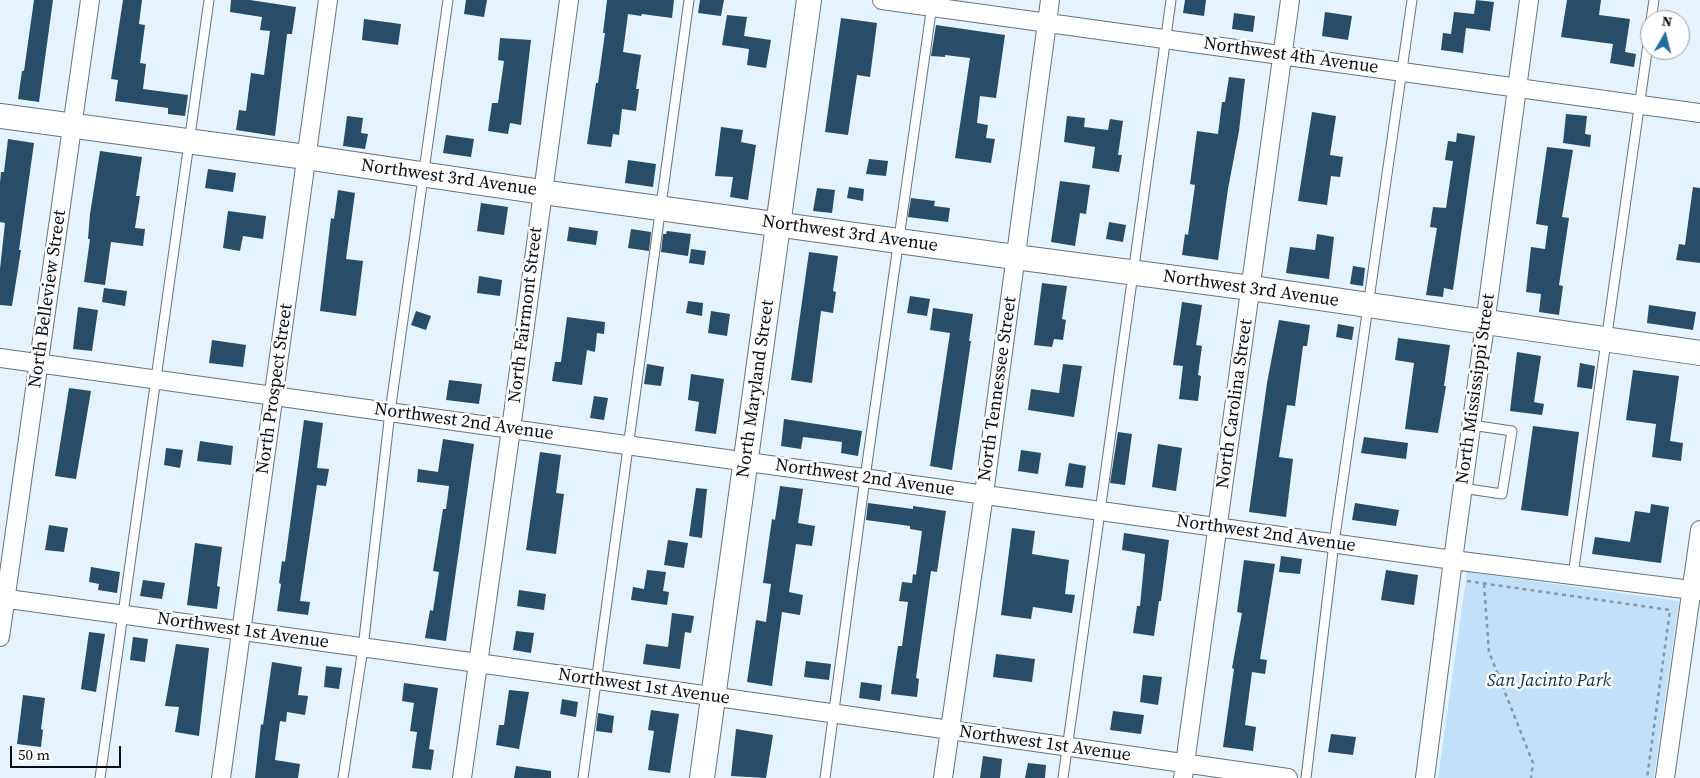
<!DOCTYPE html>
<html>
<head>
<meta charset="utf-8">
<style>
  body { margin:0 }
  #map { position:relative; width:1700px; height:778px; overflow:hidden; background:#e5f3ff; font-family:"Source Serif 4",serif }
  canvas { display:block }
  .north { position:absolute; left:1640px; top:10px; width:50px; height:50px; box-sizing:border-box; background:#fff; border:1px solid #9c9ea0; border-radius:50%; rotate:8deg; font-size:14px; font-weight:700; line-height:20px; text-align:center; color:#080d12 }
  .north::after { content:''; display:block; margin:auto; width:18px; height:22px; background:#2170a2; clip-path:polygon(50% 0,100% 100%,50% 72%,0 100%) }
  .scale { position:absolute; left:10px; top:746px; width:111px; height:22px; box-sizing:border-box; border:2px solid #080d12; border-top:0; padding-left:6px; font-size:15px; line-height:18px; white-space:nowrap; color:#080d12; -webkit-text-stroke:4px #fff; paint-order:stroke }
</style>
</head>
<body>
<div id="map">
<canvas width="1700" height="778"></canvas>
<div class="north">N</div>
<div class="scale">50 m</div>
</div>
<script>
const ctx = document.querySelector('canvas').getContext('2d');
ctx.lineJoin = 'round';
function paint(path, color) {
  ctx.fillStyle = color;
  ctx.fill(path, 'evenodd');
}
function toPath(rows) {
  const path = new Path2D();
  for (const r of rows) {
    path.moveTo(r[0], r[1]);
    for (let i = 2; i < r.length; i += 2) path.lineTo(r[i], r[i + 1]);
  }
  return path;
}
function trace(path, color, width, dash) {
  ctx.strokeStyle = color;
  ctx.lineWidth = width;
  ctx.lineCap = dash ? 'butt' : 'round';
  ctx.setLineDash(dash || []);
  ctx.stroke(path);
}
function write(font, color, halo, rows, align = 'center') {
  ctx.font = font + ' "Source Serif 4",serif';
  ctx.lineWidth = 5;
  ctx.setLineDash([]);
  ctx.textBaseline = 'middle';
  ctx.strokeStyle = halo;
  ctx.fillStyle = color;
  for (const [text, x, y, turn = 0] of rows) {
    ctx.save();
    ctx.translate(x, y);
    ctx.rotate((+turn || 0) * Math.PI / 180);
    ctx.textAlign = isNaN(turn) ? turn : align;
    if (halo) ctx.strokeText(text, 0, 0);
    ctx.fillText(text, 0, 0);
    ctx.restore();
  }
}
paint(toPath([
  [1467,572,1679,601,1654,778,1438,778]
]), '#c2e1f9');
paint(toPath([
  [34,0,53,0,39,102,18,99,22,71,24,71],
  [123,0,142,0,139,24,145,25,140,63,146,64,143,89,188,95,185,116,168,114,168,108,115,101,118,80,111,79],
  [231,0,250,0,296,7,292,34,287,34,275,136,236,130,239,110,246,111,251,73,264,75,270,31,260,30,262,17,230,12],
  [466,0,487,0,484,17,464,14],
  [607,0,674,0,672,18,642,14,641,16,628,14,623,52,641,55,636,89,639,89,636,111,622,109,619,135,613,134,611,147,587,144,596,83,598,83,605,33,603,33],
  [700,0,724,0,721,16,698,13],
  [1185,0,1206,0,1204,16,1183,13],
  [1476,0,1494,2,1490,31,1466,28,1463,53,1441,50,1443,33,1451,34,1454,12,1474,14],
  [1567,0,1601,0,1599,15,1630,19,1625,52,1636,54,1634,67,1610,63,1613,44,1561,37],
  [1325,12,1352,16,1348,40,1322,36],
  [1234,13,1255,16,1253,32,1232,29],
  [727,15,747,17,744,36,771,40,766,68,747,65,749,49,722,45],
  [841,18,877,23,870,77,857,75,848,135,825,132],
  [364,19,401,24,398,45,362,40],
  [936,25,1005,35,996,98,980,96,977,123,988,125,986,138,995,139,991,163,955,158,970,58,945,55,945,57,931,56],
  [500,38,531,40,521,125,510,123,508,134,488,131,492,103,498,103,504,61,498,60],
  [1229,77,1245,79,1239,131,1228,189,1218,260,1182,255,1185,234,1188,235,1195,185,1190,184,1197,131,1218,134,1222,102,1225,102],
  [1312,112,1336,116,1330,155,1343,157,1340,177,1331,176,1327,205,1298,201],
  [1566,114,1587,116,1585,134,1591,135,1590,147,1563,143],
  [347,116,363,118,361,133,368,134,365,149,343,146],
  [1067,116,1085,118,1084,127,1108,130,1110,119,1123,121,1118,155,1122,155,1119,172,1092,168,1095,147,1064,142],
  [721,127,743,130,741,142,756,145,748,200,730,197,733,177,715,176],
  [1457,133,1475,136,1453,290,1444,288,1443,297,1426,295,1437,228,1430,227,1433,207,1446,208,1453,161,1445,160,1448,141,1456,142],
  [446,135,474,139,471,157,443,153],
  [8,139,34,143,19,250,21,250,12,306,0,305,0,269,5,223,0,222,0,183,1,172,4,172],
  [1547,147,1573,150,1562,217,1569,218,1559,285,1563,286,1559,315,1539,312,1541,294,1526,292,1531,247,1545,249,1548,226,1536,224],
  [100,151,142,157,136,196,140,196,135,228,145,229,143,246,111,242,105,285,84,282,90,239,88,239,90,214],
  [869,159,888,161,886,176,866,174],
  [628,160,656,164,653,187,625,183],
  [208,169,236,173,233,192,205,188],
  [1060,181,1090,185,1086,214,1080,213,1075,246,1051,242],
  [849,187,864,189,863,201,847,198],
  [1693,187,1700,188,1700,263,1676,260,1679,244,1685,245],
  [817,188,835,190,832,213,813,211],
  [338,190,355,193,346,259,363,261,356,316,320,311,331,218,334,219],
  [911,198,935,201,934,206,950,208,948,222,908,217],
  [481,203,508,207,504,235,477,231],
  [228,211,266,216,263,239,243,236,240,251,223,248],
  [1109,222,1126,225,1123,242,1106,239],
  [569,227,598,231,596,245,567,241],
  [631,229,651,232,649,251,628,248],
  [667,231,691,234,688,256,661,252,663,234,666,234],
  [1317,234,1334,237,1329,279,1286,273,1290,247,1315,250],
  [691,249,706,251,704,265,689,263],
  [809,252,838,256,833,291,836,292,833,313,821,311,812,383,791,380],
  [1353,266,1365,268,1363,286,1350,284],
  [479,276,502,280,500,296,477,293],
  [1042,283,1067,286,1062,319,1066,320,1063,340,1054,339,1052,347,1034,345],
  [104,288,127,291,125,306,102,302],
  [910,296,930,299,927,316,907,313],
  [688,301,703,303,702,316,686,313],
  [1182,302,1202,305,1196,345,1202,346,1198,375,1201,376,1198,401,1179,399,1183,366,1173,365],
  [1649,305,1696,312,1693,330,1647,323],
  [78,307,98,310,92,351,73,349],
  [933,308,973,314,969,341,971,341,952,470,930,466,950,333,930,330],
  [416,311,431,316,426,330,411,325],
  [711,311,730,314,727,336,708,333],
  [567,317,605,322,604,334,597,333,595,352,587,350,582,385,552,381,555,362,561,362],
  [1279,320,1310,325,1307,346,1303,346,1295,406,1287,405,1279,457,1293,459,1286,517,1249,512,1267,383],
  [1338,324,1354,327,1352,340,1336,337],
  [1398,338,1450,345,1444,386,1446,386,1438,433,1405,429,1414,363,1395,360],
  [212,340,246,345,243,367,209,363],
  [1517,352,1541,356,1534,402,1544,404,1542,415,1510,411],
  [1580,363,1595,366,1592,389,1577,387],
  [647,364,664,367,661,386,644,384],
  [1063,364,1082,366,1074,417,1028,410,1031,389,1059,393],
  [1633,370,1679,376,1670,441,1683,443,1681,461,1652,457,1656,424,1626,420],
  [691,374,724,379,716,434,695,431,699,402,688,400],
  [449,380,482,384,479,404,446,400],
  [69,388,91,391,76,479,55,476],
  [594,396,608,398,604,420,590,418],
  [784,419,862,431,858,456,841,453,842,442,803,437,801,449,781,446],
  [304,420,323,423,317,468,329,469,326,486,317,485,300,601,310,602,308,615,277,611,281,584,279,583,282,561,285,562],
  [1533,426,1579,432,1568,516,1521,510],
  [1118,432,1132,434,1125,485,1110,483],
  [1364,437,1408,443,1406,459,1361,453],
  [443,439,474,444,446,641,425,638,430,610,433,611,439,572,433,571,443,509,446,509,449,486,417,482,418,469,438,472],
  [200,441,233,446,231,465,197,461],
  [1158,444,1182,448,1176,491,1152,487],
  [166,448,183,450,180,468,164,465],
  [1021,450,1041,453,1038,474,1018,471],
  [540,452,561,455,556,493,564,494,556,554,526,550],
  [1069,463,1086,466,1083,488,1065,486],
  [780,486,803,489,798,523,815,526,812,546,796,544,789,592,803,595,800,615,782,612,772,686,747,682,756,620,766,622,771,584,763,583,772,519,775,520],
  [696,488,707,489,702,538,689,536],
  [868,503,913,509,913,506,946,511,937,572,931,571,916,678,919,679,917,697,891,694,898,646,902,646,908,602,899,601,902,582,912,583,913,574,916,575,922,531,910,529,910,526,866,520],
  [1355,503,1399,510,1396,526,1352,520],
  [1651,504,1669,507,1661,563,1592,554,1595,537,1630,542,1635,511,1650,513],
  [49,525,68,528,64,552,45,550],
  [1012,528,1035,531,1032,554,1069,560,1065,594,1075,595,1072,613,1033,607,1031,619,1001,615],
  [1124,533,1169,540,1161,601,1159,601,1154,636,1133,633,1137,606,1140,606,1145,554,1122,550],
  [668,540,688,543,684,568,664,565],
  [195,543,222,547,217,586,220,587,217,609,187,605],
  [1281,556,1302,559,1300,574,1279,572],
  [1244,560,1275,564,1260,659,1267,660,1265,674,1252,672,1245,725,1256,727,1253,751,1223,747,1234,669,1232,668,1242,613,1237,612],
  [91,567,120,572,117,593,98,590,99,584,89,582],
  [647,570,666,572,663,591,669,592,667,605,631,600,633,587,644,589],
  [1386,570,1418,575,1414,605,1381,600],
  [143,580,165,583,162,599,140,596],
  [519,590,546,594,544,610,517,606],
  [672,613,694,616,691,633,685,632,680,669,643,664,646,644,668,647],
  [516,631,534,633,531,653,513,650],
  [89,632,105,634,96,692,81,689],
  [133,637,148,639,145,662,130,660],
  [176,644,209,648,199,736,175,732,179,707,165,706],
  [996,654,1035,659,1032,682,993,677],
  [806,661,831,664,829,680,804,677],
  [272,662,302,667,298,695,308,696,305,715,287,712,286,722,280,721,275,760,300,764,298,778,255,778,261,724,263,725],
  [326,666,342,668,339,689,324,687],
  [1143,675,1162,677,1158,705,1140,702],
  [861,682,882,685,880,701,859,698],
  [404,683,438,688,429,749,434,750,431,770,412,768,417,732,410,731,414,703,402,701],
  [509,690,529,692,519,749,496,745,499,725,504,725],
  [23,695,45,698,41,729,43,730,41,747,17,744],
  [562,699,578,702,576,717,560,714],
  [651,710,679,714,670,773,648,770,654,731,648,730],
  [1113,711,1144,715,1141,734,1110,730],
  [598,713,614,716,612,733,596,731],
  [736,729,773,735,766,778,731,776],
  [1331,734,1356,737,1353,755,1328,752],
  [983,756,1002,759,1000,778,980,778],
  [1028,763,1046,765,1045,778,1025,778],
  [516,766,551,771,551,778,514,778]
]), '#284d68');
const lane = toPath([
  [1651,20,1654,0],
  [1462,488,1502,494,1512,431,1471,425],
  [1573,575,1650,30],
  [100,778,209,0],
  [343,778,363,648,390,412,448,0],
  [583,778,689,0],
  [825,778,865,478,932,5],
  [1063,778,1171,0],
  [1306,778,1334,543,1412,0]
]);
const street = toPath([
  [882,0,1700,113],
  [0,358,1453,560,1700,591],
  [0,598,478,663,1288,778],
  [0,637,90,0],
  [221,778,328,0],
  [462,778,511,429,569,0],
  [943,778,984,494,1050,0],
  [1183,778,1290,0],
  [1425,778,1453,560,1529,0],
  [1665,778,1700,530]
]);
const secondary = toPath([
  [0,116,306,157,542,192,1015,257,1251,288,1700,353],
  [702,778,809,0]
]);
trace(lane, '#63737f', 11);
trace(street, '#63737f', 20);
trace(secondary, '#63737f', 26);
trace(toPath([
  [1467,581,1670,610,1647,778],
  [1484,584,1489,652,1533,763,1531,778]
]), '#8e98a1', 2.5, [4, 4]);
trace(lane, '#fff', 9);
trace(street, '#fff', 18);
trace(secondary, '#fff', 24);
write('18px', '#080d12', '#fff', [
  ["Northwest 4th Avenue",1291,56,8],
  ["Northwest 3rd Avenue",449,178,8],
  ["Northwest 3rd Avenue",850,234,8],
  ["Northwest 3rd Avenue",1251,289,8],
  ["North Belleview Street",48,299,-82],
  ["North Fairmont Street",526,315,-83],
  ["North Prospect Street",275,389,-82],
  ["North Maryland Street",756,389,-82],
  ["North Tennessee Street",998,389,-82],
  ["North Mississippi Street",1476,389,-82],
  ["North Carolina Street",1235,404,-82],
  ["Northwest 2nd Avenue",464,422,8],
  ["Northwest 2nd Avenue",865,478,8],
  ["Northwest 2nd Avenue",1266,534,8],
  ["Northwest 1st Avenue",243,631,8],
  ["Northwest 1st Avenue",644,687,8],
  ["Northwest 1st Avenue",1045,744,8]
]);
write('italic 18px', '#003250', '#fff', [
  ["San Jacinto Park",1549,681]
]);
</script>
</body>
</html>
